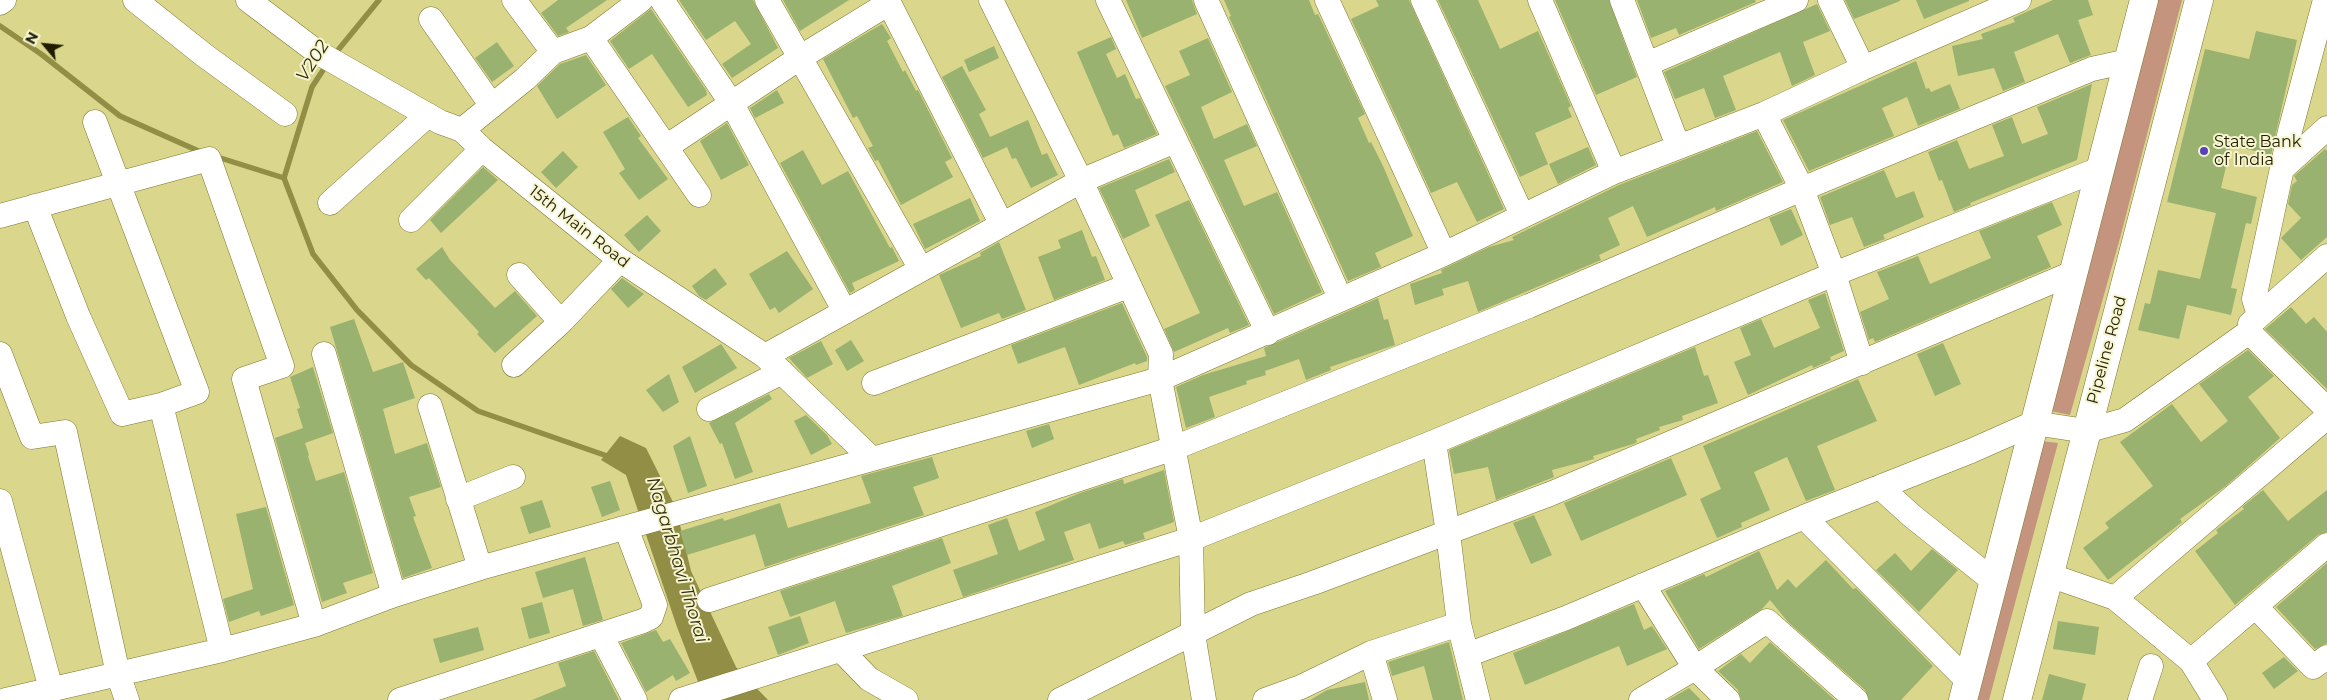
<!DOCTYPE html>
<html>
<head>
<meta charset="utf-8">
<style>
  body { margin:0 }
  #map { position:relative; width:2327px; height:700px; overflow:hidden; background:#dad68b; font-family:Montserrat,sans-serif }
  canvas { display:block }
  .north { position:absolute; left:20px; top:20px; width:50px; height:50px; -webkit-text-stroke:4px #f6f5d0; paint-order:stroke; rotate:298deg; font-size:14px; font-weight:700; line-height:20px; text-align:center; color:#1f1c00 }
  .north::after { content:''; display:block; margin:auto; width:18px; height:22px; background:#1f1c00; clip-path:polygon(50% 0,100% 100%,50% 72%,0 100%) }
</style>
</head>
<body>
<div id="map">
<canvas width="2327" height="700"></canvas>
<div class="north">N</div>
</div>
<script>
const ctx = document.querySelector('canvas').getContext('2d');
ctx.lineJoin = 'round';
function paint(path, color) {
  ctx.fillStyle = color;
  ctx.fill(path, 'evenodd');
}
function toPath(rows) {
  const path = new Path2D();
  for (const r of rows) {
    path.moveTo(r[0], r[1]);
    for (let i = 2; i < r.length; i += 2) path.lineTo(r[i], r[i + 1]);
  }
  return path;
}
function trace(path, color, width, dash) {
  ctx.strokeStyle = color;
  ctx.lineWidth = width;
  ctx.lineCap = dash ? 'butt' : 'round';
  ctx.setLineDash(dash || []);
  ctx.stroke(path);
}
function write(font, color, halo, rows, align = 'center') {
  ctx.font = font + ' Montserrat,sans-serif';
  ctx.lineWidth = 4;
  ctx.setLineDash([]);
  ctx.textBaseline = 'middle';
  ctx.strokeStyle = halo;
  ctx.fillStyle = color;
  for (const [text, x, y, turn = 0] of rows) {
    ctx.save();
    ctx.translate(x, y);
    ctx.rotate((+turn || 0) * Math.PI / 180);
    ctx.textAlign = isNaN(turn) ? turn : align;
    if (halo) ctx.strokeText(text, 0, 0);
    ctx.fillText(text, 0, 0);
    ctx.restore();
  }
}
paint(toPath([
  [2154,0,2182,0,2120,238,2070,415,2046,410],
  [2041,441,2058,443,1989,700,1972,700]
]), '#c4947e');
paint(toPath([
  [620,436,646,448,676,508,691,571,736,667,768,700,705,700,677,627,626,475,601,460]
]), '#928e46');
trace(toPath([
  [0,26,41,54,120,116,203,153],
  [334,55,379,0],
  [214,156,284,178],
  [284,178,313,254,357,310,411,365,478,411,610,457],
  [284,178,312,87,327,64]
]), '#928e46', 5.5);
paint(toPath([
  [558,0,607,0,566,28,569,32,558,36,541,13],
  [679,0,753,0,778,48,732,78,722,64,751,44,735,21,706,40],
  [783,0,849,0,800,31],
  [1126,0,1192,0,1197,14,1142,38],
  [1224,0,1309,0,1315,15,1318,14,1365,114,1358,118,1369,143,1371,142,1383,166,1413,236,1375,253,1381,267,1348,281,1229,17,1231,16],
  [1376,0,1409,0,1504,209,1477,222,1457,182,1431,193,1351,19,1379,6],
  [1438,0,1478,0,1500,49,1538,31,1571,106,1568,108,1572,117,1535,133,1548,164,1520,177],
  [1555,0,1609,0,1637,77,1596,95],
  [1637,0,1755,0,1756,2,1679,35,1676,28,1651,38],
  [1845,0,1900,0,1900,1,1854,19],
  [1916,0,1969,0,1969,1,1924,19],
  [2053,0,2088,0,2093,15,2078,20,2091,55,2070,63,2058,34,2014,52,2025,82,2003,91,1994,68,1958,76,1952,46,1983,39,1981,34,2015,22,2013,18],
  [1817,4,1830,31,1803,42,1815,75,1792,86,1780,52,1723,76,1736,110,1715,118,1704,88,1675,99,1664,72],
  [651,9,706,90,707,95,688,107,652,54,629,69,610,41],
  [882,24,891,38,887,41,903,72,905,70,916,91,918,90,952,158,945,162,953,177,901,205,878,160,875,161,868,148,873,146,857,116,853,118,823,59],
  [2256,31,2297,40,2271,155,2231,145,2221,188,2257,197,2251,224,2246,223,2231,288,2237,289,2231,315,2187,305,2179,339,2138,330,2145,303,2150,304,2158,270,2200,279,2216,213,2167,202,2205,49,2249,59],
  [1111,37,1116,49,1106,54,1117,78,1125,74,1136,99,1140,98,1157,134,1124,148,1118,134,1113,136,1077,52],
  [1208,38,1232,92,1201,107,1214,139,1247,124,1257,146,1224,160,1244,206,1277,192,1322,292,1274,314,1165,86,1190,75,1179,51],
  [497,42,514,66,492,82,475,58],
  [994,46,999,58,969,72,964,60],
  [586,55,606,85,557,119,537,86,560,64],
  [1916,61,1926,89,1929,88,1931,92,1950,84,1960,109,1918,126,1907,97,1882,108,1894,136,1809,171,1783,120],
  [962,66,986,110,979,114,990,137,1028,120,1042,155,1047,153,1058,175,1031,188,1016,158,1012,159,1007,147,983,158,942,77],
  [2092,84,2077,160,1970,203,1971,205,1954,212,1942,180,1939,181,1928,152,1957,140,1969,169,2004,156,1992,125,2012,117,2022,144,2048,134,2037,107],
  [777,90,784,103,755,118,750,108],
  [628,117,641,136,638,138,668,179,639,200,619,173,625,169,603,132],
  [727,123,749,165,721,180,700,141],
  [1757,131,1783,182,1716,211,1715,207,1647,237,1633,206,1608,218,1620,245,1599,255,1601,260,1478,312,1468,281,1442,289,1444,295,1415,305,1410,284,1442,273,1441,270,1489,247,1514,240,1512,237,1619,185],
  [1588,147,1596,165,1558,184,1549,164],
  [2325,149,2327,151,2327,237,2301,260,2281,238,2301,218,2288,204,2292,185,2297,181,2294,176],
  [803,150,822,185,848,171,890,248,892,247,899,261,852,283,855,290,850,293,780,163],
  [563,151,578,167,556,188,541,172],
  [1169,159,1175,172,1135,190,1150,226,1123,239,1099,188],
  [483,167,498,180,441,233,430,220],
  [1884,170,1896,198,1914,191,1924,217,1883,235,1885,239,1864,247,1852,217,1830,225,1820,197],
  [970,198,980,221,925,249,913,224],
  [1189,200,1249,325,1230,333,1228,328,1174,352,1164,329,1200,313,1155,215],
  [2052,202,2062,225,2037,236,2051,267,1875,342,1873,338,1869,340,1860,312,1889,299,1877,272,1918,256,1930,284,1991,258,1979,231],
  [1791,209,1803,235,1781,246,1769,218],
  [647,215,661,231,639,252,624,235],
  [1082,230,1092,257,1096,256,1105,280,1054,300,1038,257,1061,248,1058,240],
  [999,242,1026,310,1002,319,999,313,961,328,939,275,981,256,980,253],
  [442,247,450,260,495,308,515,291,537,316,495,353,477,334,479,332,429,278,426,280,416,269],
  [787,251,813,289,779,313,775,307,770,310,749,274],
  [715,268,727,284,706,300,699,296,692,286],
  [622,278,644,294,628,308,611,289],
  [1825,293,1844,351,1830,357,1831,360,1813,368,1812,365,1748,395,1734,362,1751,355,1740,328,1761,319,1774,348,1820,328,1808,300],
  [1378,298,1384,320,1388,319,1395,345,1330,367,1331,370,1306,380,1299,359,1265,371,1266,375,1246,381,1247,384,1209,397,1215,417,1186,428,1176,387,1203,375,1266,356,1264,348],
  [1122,303,1147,357,1147,361,1136,365,1135,363,1079,385,1065,347,1018,364,1011,345],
  [2291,307,2306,324,2314,317,2327,332,2327,389,2265,329],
  [354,319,373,372,403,362,415,398,383,409,395,454,427,443,441,487,409,497,416,516,413,517,432,568,403,578,330,327],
  [851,340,864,361,847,371,835,350],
  [821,341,833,364,807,378,789,358],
  [1943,343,1961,384,1935,396,1917,354],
  [721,344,737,368,695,393,682,367],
  [1695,347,1704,376,1708,375,1718,403,1682,416,1683,420,1659,427,1660,430,1636,439,1637,442,1633,444,1593,456,1594,459,1552,470,1554,477,1496,500,1488,467,1454,474,1449,450],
  [2248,350,2274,376,2248,397,2280,438,2226,486,2180,519,2182,522,2108,580,2083,548,2109,528,2105,523,2153,486,2120,442,2172,404,2201,442,2228,421,2199,384],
  [313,367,333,433,305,443,309,455,308,456,316,481,344,472,373,573,343,583,347,593,322,602,275,438,303,428,297,409,300,408,290,377],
  [669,374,679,402,663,412,646,390],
  [1858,379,1877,421,1817,446,1835,490,1806,501,1787,457,1754,472,1770,510,1741,523,1742,527,1717,538,1700,499,1721,489,1703,446],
  [769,394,772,399,735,423,753,472,735,479,722,443,720,444,709,423],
  [806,415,827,435,832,444,811,455,794,421],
  [1049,424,1054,439,1032,448,1026,431],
  [690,436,707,486,688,493,673,446],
  [932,457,939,478,913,487,924,515,765,567,755,534,687,555,680,531,723,518,724,521,780,503,788,528,871,503,861,476],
  [1671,458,1687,495,1581,541,1564,503],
  [1164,470,1174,522,1143,533,1145,539,1125,545,1123,541,1099,549,1090,523,1064,532,1074,560,963,597,953,570,998,554,988,525,1007,518,1019,551,1045,540,1035,512,1080,493,1123,479,1124,484],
  [610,481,620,510,602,517,591,487],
  [2263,490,2288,521,2327,490,2327,532,2318,535,2235,605,2195,551,2218,533,2216,530,2244,509,2242,507],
  [542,500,551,527,529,534,520,507],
  [266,507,294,605,261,616,259,611,229,622,223,599,253,589,236,514],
  [1534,515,1552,555,1531,564,1513,523],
  [942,538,951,563,892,586,903,616,846,633,835,601,790,617,780,591],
  [1932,549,1958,570,1919,612,1876,570,1895,553,1911,571],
  [1759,551,1777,590,1788,579,1796,588,1826,560,1853,589,1856,588,1933,666,1901,700,1869,700,1865,690,1788,622,1770,600,1762,609,1699,649,1665,591,1704,574,1706,577],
  [585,557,603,620,583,626,573,589,543,598,535,572],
  [2327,563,2327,643,2315,649,2276,607],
  [542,602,550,633,529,639,521,608],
  [1634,604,1644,630,1652,626,1667,649,1627,666,1619,646,1525,685,1513,653],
  [800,616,809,643,778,655,768,627],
  [2058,621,2099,627,2095,655,2053,649],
  [478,627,484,650,440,663,433,639],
  [656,630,663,642,670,639,690,673,676,681,673,675,646,692,621,643],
  [1449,642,1463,700,1433,700,1424,666,1392,676,1388,662],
  [1770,642,1835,700,1741,700,1738,690,1718,671,1741,654,1750,663],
  [594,651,619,700,532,700,566,686,558,663],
  [2284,657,2298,671,2274,689,2262,673],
  [2049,674,2086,684,2082,700,2042,700],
  [1365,682,1369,700,1310,700,1327,690],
  [1689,688,1701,700,1668,700]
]), '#99b26f');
const minor = toPath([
  [135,0,204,55,285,114],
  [248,0,317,52,440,122,462,130],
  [514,0,553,52],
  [641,0,591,38,553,52,525,79,462,130,482,149,620,260,765,356,872,459],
  [662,0,732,104,845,312],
  [767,0,921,269],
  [991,0,1081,181,1161,354,1160,379,1191,539,1193,634,1204,700],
  [1108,0,1268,333],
  [1206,0,1340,298],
  [1327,0,1444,254],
  [1423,0,1522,215],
  [1540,0,1614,172],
  [1622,0,1678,146],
  [1830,0,1863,68],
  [0,3,4,0],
  [431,19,492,106],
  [591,38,699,195],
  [1647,64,1796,0],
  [1764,114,1802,189,1834,274,1862,363],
  [95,122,197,392,161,405,222,650],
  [666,147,801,57,889,3,1002,225],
  [2284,167,2327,128],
  [330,203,428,115],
  [35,206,78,316,122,414,161,405],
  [0,216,209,159,282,366,244,379,314,625],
  [411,220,482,149],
  [519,275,561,322],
  [2259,315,2254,299,2290,131,2325,0],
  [2250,324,2327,256],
  [2249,332,2327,409],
  [0,354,32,437,65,432,118,674,127,700],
  [324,354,394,595],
  [765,356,1081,181,1175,141],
  [514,365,561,322,620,260],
  [874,383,1128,286],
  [430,406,480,568],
  [709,409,782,372],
  [1434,442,1448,533,1459,624,1478,700],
  [1880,487,1912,516,1995,582],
  [458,499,513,477],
  [0,501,51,689],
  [1804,517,1967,680],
  [2049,575,2115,598,2327,417],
  [1643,585,1695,668,1728,700],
  [2115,598,2191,661,2215,700],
  [709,600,1174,448,1529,306,1802,189,2092,69,2128,61],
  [2256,607,2313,667,2327,657],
  [601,635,635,700],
  [841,650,869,679,906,700],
  [1371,653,1385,700],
  [1467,655,1566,618,1804,517,1971,451,2034,423,2086,431,2125,420,2249,332],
  [2191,661,2327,545],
  [6,700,222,650,314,625,394,595,480,568,1160,379,1444,254,1614,172,1764,114,1863,68,2019,0],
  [400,700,643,621,651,617,655,605,626,528],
  [681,700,1191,539,1434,442,1834,274,2102,168],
  [1060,700,1251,604,1313,583,1550,494,2075,272],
  [1265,700,1301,687,1371,653,1459,624],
  [1641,700,1695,668,1767,621,1856,700],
  [2140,700,2151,666]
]);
const major = toPath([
  [1963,700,2144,0],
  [2017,700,2199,0]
]);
trace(minor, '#7d782e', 25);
trace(major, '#7d782e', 29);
trace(minor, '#fff', 24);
trace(major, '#fff', 28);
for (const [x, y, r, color] of [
  [2204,151,5,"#5842ba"]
]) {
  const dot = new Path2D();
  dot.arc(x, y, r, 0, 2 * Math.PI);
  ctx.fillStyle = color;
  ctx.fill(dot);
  trace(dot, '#f6f5d0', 2);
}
write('16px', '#1f1c00', '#f6f5d0', [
  ["State Bank",2214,142],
  ["of India",2214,160]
], 'left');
write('16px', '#1f1c00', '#f6f5d0', [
  ["15th Main Road",579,227,38],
  ["Pipeline Road",2107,350,-75]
]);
write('italic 18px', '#32300f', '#f6f5d0', [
  ["V202",313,61,-58],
  ["Nagarbhavi Thorai",677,560,73]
]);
</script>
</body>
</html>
